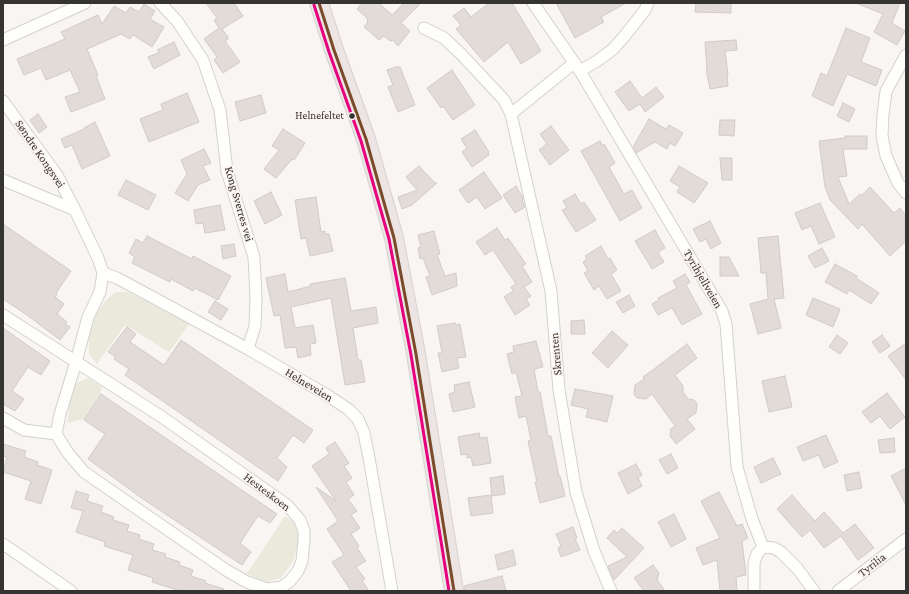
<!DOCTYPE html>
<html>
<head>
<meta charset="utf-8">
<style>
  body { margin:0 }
  #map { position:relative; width:909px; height:594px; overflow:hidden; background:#f8f5f2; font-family:"Crimson Pro",serif }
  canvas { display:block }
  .frame { position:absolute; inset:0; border:4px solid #363432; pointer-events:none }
</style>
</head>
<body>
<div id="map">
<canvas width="909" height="594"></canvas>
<div class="frame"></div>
</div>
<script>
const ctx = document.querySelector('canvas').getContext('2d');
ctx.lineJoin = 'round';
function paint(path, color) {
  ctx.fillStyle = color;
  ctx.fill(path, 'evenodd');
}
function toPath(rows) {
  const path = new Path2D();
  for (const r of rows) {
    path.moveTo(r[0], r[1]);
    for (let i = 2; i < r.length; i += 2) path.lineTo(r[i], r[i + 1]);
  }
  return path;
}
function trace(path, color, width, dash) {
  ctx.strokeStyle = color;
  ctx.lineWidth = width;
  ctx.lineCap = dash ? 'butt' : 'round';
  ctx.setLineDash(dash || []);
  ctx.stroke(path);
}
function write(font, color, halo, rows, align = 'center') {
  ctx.font = font + ' "Crimson Pro",serif';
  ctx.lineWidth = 3.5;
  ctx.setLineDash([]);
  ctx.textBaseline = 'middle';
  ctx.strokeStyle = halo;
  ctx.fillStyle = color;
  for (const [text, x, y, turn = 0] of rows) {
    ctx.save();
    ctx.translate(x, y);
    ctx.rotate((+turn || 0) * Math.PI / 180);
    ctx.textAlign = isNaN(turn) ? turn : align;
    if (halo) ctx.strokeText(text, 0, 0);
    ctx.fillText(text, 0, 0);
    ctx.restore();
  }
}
paint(toPath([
  [116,292,128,292,189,324,169,352,125,325,97,364,89,354,89,337,98,310,108,298],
  [88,378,102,387,100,394,84,419,67,423,71,398,75,384],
  [285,516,296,524,299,542,293,561,281,578,267,582,256,578,246,573,250,569]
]), '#e9eadb');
const building = toPath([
  [206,3,234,3,243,16,222,29,228,37,228,39,225,41,240,62,223,73,214,60,217,57,204,39,219,28,214,20,217,18,206,3],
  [362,3,379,3,392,15,404,3,421,3,401,23,410,31,398,46,393,40,390,41,384,36,379,40,364,27,368,22,367,21,368,19,357,9,362,3],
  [489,3,512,3,541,51,521,64,508,42,484,62,456,29,461,25,453,16,464,8,471,17,489,3],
  [556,3,626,3,601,17,604,22,575,38,556,3],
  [696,3,731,3,731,13,695,12,696,3],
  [856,3,900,3,892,23,905,31,897,45,874,32,883,14,856,3],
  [144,4,155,11,150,19,164,27,152,47,133,35,130,39,121,34,87,49,98,75,96,76,105,99,71,112,65,97,80,92,70,70,46,80,41,68,24,75,17,59,65,39,61,32,98,15,102,24,114,6,126,13,130,7,139,12,144,4],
  [846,28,870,38,861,62,882,70,876,86,847,74,833,106,812,96,821,73,827,76,846,28],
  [736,40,737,50,725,51,728,74,727,74,728,86,710,89,706,69,707,69,705,42,736,40],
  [174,42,180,55,154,69,148,57,160,52,157,50,174,42],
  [396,67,400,67,415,105,398,112,388,87,393,85,387,70,396,67],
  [452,70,475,105,453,120,443,106,441,108,427,88,452,70],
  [630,81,642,98,656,87,664,97,645,112,640,104,629,111,615,92,630,81],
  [187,93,199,122,149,142,140,119,163,110,161,104,187,93],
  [261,95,266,113,240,121,235,102,261,95],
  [843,103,855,109,849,122,837,116,843,103],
  [38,114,47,127,39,133,30,120,38,114],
  [649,119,666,129,669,125,683,133,675,146,670,143,667,149,655,142,636,153,633,147,649,119],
  [720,120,735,120,734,136,719,135,720,120],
  [95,122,110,156,82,169,72,145,65,148,61,139,84,129,84,128,95,122],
  [551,126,569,150,550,165,539,150,547,144,540,134,551,126],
  [283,129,305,143,294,160,292,159,276,178,264,169,279,150,272,146,283,129],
  [475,130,489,152,488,153,489,155,472,167,462,152,467,148,461,139,475,130],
  [845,136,867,136,867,149,843,149,847,176,838,177,849,204,860,194,861,196,870,187,894,213,900,208,906,216,906,241,890,256,862,224,858,229,830,200,825,187,819,141,845,138,845,136],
  [600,141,602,146,604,144,615,163,609,167,624,194,632,190,642,208,620,221,581,151,600,141],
  [204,149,211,163,203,166,210,180,198,185,188,201,175,193,187,174,181,160,204,149],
  [720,158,732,158,732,180,722,180,720,158],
  [419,166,435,183,437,183,412,205,402,209,398,197,417,190,406,177,419,166],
  [679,166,708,183,694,203,677,192,680,187,670,181,679,166],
  [484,172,502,198,485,209,477,197,468,203,459,190,484,172],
  [126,180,156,195,148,210,118,195,126,180],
  [516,186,522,196,523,200,522,200,525,207,515,213,503,195,516,186],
  [271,192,282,215,265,224,254,201,271,192],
  [575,194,581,204,584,202,596,220,576,232,562,210,567,208,563,201,575,194],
  [316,197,321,232,325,231,325,234,329,234,333,251,310,256,306,238,301,239,295,200,316,197],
  [820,203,835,237,819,244,811,226,802,230,795,213,820,203],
  [220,205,225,230,205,233,203,223,196,224,194,210,220,205],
  [710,221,721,243,711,249,706,239,700,242,693,229,710,221],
  [3,224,71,271,56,293,57,294,55,297,64,304,57,314,67,322,65,324,70,327,60,340,27,315,3,299,3,224],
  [497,228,505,240,508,238,526,264,522,266,532,282,524,287,531,296,526,299,530,305,515,315,504,297,513,291,511,287,516,284,493,250,485,255,476,242,497,228],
  [655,230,665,248,658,252,664,262,652,269,635,241,655,230],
  [434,231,440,254,437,255,445,276,456,273,457,286,432,295,426,277,430,276,423,258,420,259,418,248,421,247,418,235,434,231],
  [147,236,192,259,193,256,231,276,218,300,195,288,193,291,171,279,170,282,132,263,135,257,129,253,136,239,143,243,147,236],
  [778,236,784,298,774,299,781,328,758,334,750,304,768,299,766,273,761,273,758,238,778,236],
  [234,244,236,256,223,259,221,246,234,244],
  [601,246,608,259,610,258,617,270,611,274,621,291,607,299,599,286,594,290,584,273,588,271,583,262,587,259,585,256,601,246],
  [822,248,829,261,815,268,808,256,822,248],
  [720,257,729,257,739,276,720,276,720,257],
  [835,264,857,276,856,278,879,293,871,304,849,290,847,294,825,282,835,264],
  [285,274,288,292,311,286,310,284,345,278,351,311,376,307,378,323,353,328,358,360,361,360,365,382,345,385,331,298,291,307,295,328,313,325,316,343,310,344,311,355,298,358,296,347,285,348,280,315,274,316,266,278,285,274],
  [685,274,690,282,686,285,702,314,682,325,672,308,658,315,652,304,659,300,658,298,677,288,673,281,685,274],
  [629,295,635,306,623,313,616,302,629,295],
  [813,298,840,309,833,327,806,315,813,298],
  [215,301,228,309,221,320,208,312,215,301],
  [584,320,585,334,571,334,571,321,584,320],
  [455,323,456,325,460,324,466,357,457,358,459,368,442,372,438,353,442,353,437,326,455,323],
  [127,327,136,334,130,342,164,365,181,340,313,430,304,443,293,435,277,458,287,467,278,481,125,375,129,369,114,359,115,356,108,352,127,327],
  [3,328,50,361,41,375,28,367,12,391,24,399,15,411,3,404,3,328],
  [612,331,628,345,608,368,592,353,612,331],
  [837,335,848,343,840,354,829,347,837,335],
  [882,335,890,346,880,353,872,342,882,335],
  [536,341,543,367,534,369,538,392,540,392,548,436,551,436,559,476,560,476,565,496,540,503,535,482,537,482,528,441,531,440,526,416,519,418,515,397,522,396,516,372,512,374,507,354,514,352,513,346,536,341],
  [906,343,906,380,888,356,906,343],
  [687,344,697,358,675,375,683,386,683,392,688,399,694,400,697,404,696,413,687,419,695,429,676,444,670,436,671,429,675,426,652,394,646,399,637,398,634,394,635,385,644,379,643,377,654,369,655,370,654,369,687,344],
  [785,376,792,407,769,412,762,381,785,376],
  [469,382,475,407,453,412,449,394,455,392,454,385,469,382],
  [575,389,613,396,607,422,586,417,588,409,571,405,575,389],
  [887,393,905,417,890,429,880,416,871,423,862,412,887,393],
  [101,394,277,514,270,523,258,516,240,543,251,552,242,565,143,499,88,459,105,434,84,420,101,394],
  [479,433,480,438,487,437,491,463,473,466,471,457,467,458,467,454,461,455,458,437,479,433],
  [826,435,838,462,824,468,819,455,803,461,797,447,826,435],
  [894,438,895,452,880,453,878,440,894,438],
  [335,442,349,463,344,466,352,478,346,482,354,495,348,499,357,511,351,515,360,528,351,534,359,546,357,548,366,561,356,567,365,579,362,581,369,591,351,591,332,562,344,555,327,529,338,521,316,487,336,501,312,466,329,454,326,448,335,442],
  [3,444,26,451,24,457,38,462,37,465,52,470,41,504,25,499,31,481,3,472,7,457,3,456,3,444],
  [671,454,678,468,667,474,659,460,671,454],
  [773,458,781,474,761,483,754,467,773,458],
  [636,464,642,475,638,478,642,486,628,494,618,473,636,464],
  [906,468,906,505,891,476,906,468],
  [859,472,862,488,847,491,844,475,859,472],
  [503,476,505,494,492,496,490,478,503,476],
  [76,491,89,495,87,501,103,506,101,512,114,517,113,520,129,525,127,531,140,535,139,539,154,544,152,550,166,554,165,557,180,562,179,565,193,570,191,576,206,581,205,583,224,589,224,591,180,591,152,582,153,578,128,570,133,555,104,546,105,542,76,532,83,511,71,508,76,491],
  [719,492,737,526,742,524,748,538,742,541,746,575,736,577,737,591,720,591,717,560,703,565,696,548,720,538,701,501,719,492],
  [491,495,493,513,471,516,468,498,491,495],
  [792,495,815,521,824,512,843,533,855,524,874,548,858,560,841,536,824,548,810,530,802,537,777,509,792,495],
  [674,514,686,539,671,547,658,522,674,514],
  [573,527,577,538,575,539,580,550,561,557,558,548,561,546,556,534,573,527],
  [622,528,644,548,614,580,608,566,627,557,607,538,614,530,617,533,622,528],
  [513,550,516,565,498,570,495,555,513,550],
  [653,565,659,573,657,580,665,591,644,591,634,578,653,565],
  [502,576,506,591,464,591,464,586,502,576]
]);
paint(building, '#e2dbd8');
trace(building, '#cecbc9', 1);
const minor = toPath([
  [160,3,177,21,203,60,220,110,227,171,254,257,256,297,255,326,248,349],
  [533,3,580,71,722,311,726,324,737,467,752,519,763,547],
  [424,28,444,38,462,55,504,100,511,114],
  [3,40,85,3],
  [906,55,886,91,883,115,882,136,886,156,898,183,906,193],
  [574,63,511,114,551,291,559,390,576,492,594,551,611,591],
  [580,71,597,61,612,50,623,38,645,10,648,3],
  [3,101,57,175,75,210,98,258,103,273,100,292,88,317,76,362,60,414,56,434,24,430,3,418],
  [3,180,75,210],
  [103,273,117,278,156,299,248,349,327,395,348,409,358,419,364,433,369,458,392,591],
  [3,315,162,417,287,505,300,520,304,531,304,540,302,561,298,571,290,581,282,587,267,589,247,582,226,570,84,472,68,453,56,434],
  [3,544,71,591],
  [763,547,774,548,781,552,797,568,814,591],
  [754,591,754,563,757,554,763,547],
  [838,591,906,539]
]);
const primary = toPath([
  [319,3,334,50,366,139,394,238,416,354,454,591]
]);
trace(minor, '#d4d1cf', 13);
trace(primary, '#d4d2d1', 20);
trace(minor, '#fefefd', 11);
trace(primary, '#ede4e4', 18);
trace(toPath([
  [319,3,334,50,366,139,394,238,416,354,454,591]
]), '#7a4b2a', 3);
trace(toPath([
  [314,5,329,52,361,141,389,239,411,355,449,591]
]), '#e5007d', 3);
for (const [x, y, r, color] of [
  [352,116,3.5,"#363432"]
]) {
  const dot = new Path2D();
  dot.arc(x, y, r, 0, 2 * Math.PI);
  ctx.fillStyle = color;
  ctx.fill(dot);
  trace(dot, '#fbf4ef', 1.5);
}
write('11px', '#363432', '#fbf4ef', [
  ["Helnefeltet",344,116]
], 'right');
write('12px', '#363432', '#fbf4ef', [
  ["Søndre Kongsvei",40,154,56],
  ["Kong Sverres vei",239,204,74],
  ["Tyrihjellveien",703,279,60],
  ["Skrenten",556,354,-95],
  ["Helneveien",309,385,31],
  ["Hesteskoen",267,492,37],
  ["Tyrilia",872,565,-38]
]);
</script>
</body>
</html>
